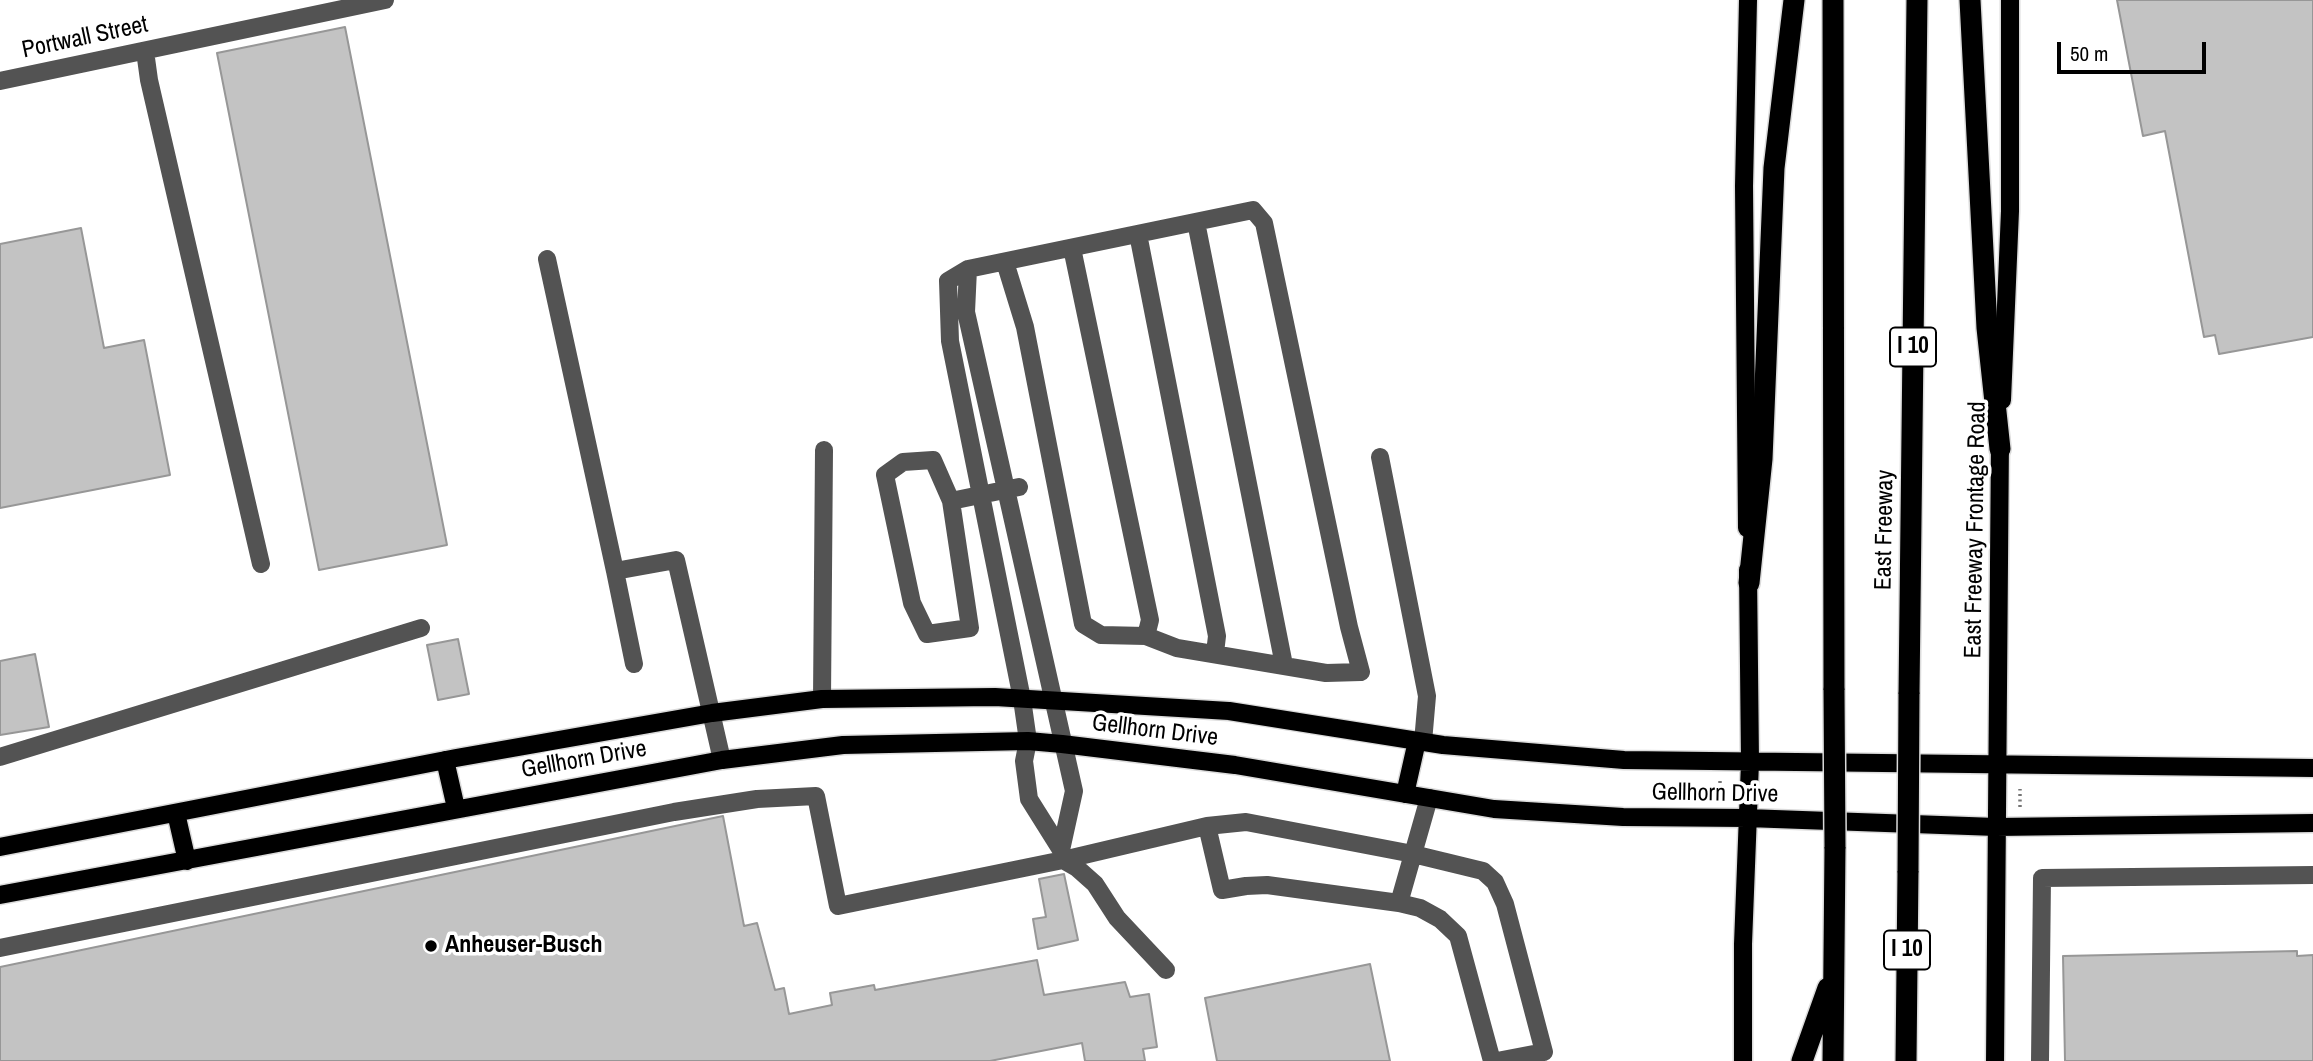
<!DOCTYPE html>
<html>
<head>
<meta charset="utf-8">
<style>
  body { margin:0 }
  #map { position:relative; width:2313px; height:1061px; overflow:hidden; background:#fff; font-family:"Archivo Narrow",sans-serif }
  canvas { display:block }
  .scale { position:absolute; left:2057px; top:42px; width:149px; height:32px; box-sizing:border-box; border:4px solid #000; border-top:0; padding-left:9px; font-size:21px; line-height:24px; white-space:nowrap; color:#000; -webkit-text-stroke:5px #fff; paint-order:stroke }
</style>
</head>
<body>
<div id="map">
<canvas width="2313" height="1061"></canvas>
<div class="scale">50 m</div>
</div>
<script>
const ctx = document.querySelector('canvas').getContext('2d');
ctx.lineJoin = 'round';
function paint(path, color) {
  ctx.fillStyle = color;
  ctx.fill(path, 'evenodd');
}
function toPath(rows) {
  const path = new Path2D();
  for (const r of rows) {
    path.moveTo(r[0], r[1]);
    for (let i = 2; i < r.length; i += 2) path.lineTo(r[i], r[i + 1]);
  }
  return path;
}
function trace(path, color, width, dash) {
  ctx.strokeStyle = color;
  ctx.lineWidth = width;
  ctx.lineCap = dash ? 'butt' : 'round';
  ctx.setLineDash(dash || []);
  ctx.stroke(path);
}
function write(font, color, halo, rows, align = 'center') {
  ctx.font = font + ' "Archivo Narrow",sans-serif';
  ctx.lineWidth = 7;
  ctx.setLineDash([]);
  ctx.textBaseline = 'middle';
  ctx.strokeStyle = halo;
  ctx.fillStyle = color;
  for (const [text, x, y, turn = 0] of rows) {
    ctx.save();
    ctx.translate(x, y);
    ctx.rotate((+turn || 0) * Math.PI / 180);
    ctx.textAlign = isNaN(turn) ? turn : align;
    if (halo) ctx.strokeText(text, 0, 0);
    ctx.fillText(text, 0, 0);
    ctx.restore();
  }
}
const building = toPath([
  [2117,0,2313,0,2313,337,2219,354,2215,335,2204,337,2165,131,2143,136,2117,0],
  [345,27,447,545,319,570,217,53,345,27],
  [81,228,104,348,144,340,170,475,0,508,0,244,81,228],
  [458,639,469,694,438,700,427,645,458,639],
  [35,654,49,727,0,735,0,661,35,654],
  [723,816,744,926,757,923,775,990,784,988,789,1014,832,1005,830,993,874,985,875,990,1037,960,1044,995,1125,982,1130,997,1149,994,1157,1047,1143,1049,1145,1061,1085,1061,1082,1043,990,1061,0,1061,0,967,723,816],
  [1064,874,1078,940,1038,949,1033,919,1046,917,1039,879,1064,874],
  [2297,951,2297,956,2313,955,2313,1061,2065,1061,2063,956,2297,951],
  [1370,964,1390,1061,1217,1061,1205,998,1370,964]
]);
paint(building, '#c3c3c3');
trace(building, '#979797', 2);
const major = toPath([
  [2002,400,2010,211,2010,0],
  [1747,528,1744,186,1748,0],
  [445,760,456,808],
  [1405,794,1417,741],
  [176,813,187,861],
  [0,847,456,758,712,713,822,699,995,697,1229,711,1443,745,1624,760,2313,768],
  [0,895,722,760,843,745,1028,741,1062,744,1235,765,1494,809,1623,817,1747,818,1996,827,2313,823],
  [1743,1061,1743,944,1750,762,1748,570],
  [1995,1061,2000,438]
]);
const highway = toPath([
  [1833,0,1834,690],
  [1970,0,1987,328,2000,449],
  [1749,583,1762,459,1774,168,1794,0],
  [1909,694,1917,0],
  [1802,1061,1828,988],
  [1833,1061,1835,847],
  [1906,1061,1908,871]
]);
trace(major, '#dbdbdb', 21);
trace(highway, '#dbdbdb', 24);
trace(toPath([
  [1720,794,1720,780],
  [2020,807,2020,789]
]), '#757575', 3.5, [2, 3.5]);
trace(toPath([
  [145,51,149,80,261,564],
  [0,81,385,0],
  [1196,222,1284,665],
  [1138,234,1217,636,1215,653],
  [1072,248,1150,620,1146,636],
  [547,259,615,571,676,560,722,760],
  [968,269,948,281,950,341,1022,699,1028,741,1024,761,1029,799,1061,850,1074,791,966,312,968,269,1253,210,1264,223,1349,627,1361,672,1326,673,1177,648,1146,636,1101,635,1083,624,1025,327,1005,262],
  [1380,457,1427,696,1423,742],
  [951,501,933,460,903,462,885,475,912,603,927,634,970,628,951,501,1019,487],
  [615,571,634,664],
  [822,699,824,450],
  [0,757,421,628],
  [1207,826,1222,890,1246,886,1267,885,1399,903,1420,908,1440,919,1458,936,1492,1061],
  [1062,857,1063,860,1077,868,1095,884,1117,918,1166,970],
  [1399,903,1429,798],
  [0,948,674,812,757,799,816,796,838,906,1063,860,1207,826,1246,822,1413,854,1483,871,1495,882,1505,904,1544,1052,1497,1061],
  [2040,1061,2042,878,2313,875]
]), '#535353', 18);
trace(major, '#000', 18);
trace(highway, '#000', 21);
const highwayBridge = toPath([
  [1834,690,1835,847],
  [1908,871,1909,694]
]);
trace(highwayBridge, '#dbdbdb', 24, []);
trace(highwayBridge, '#000', 21);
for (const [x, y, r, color] of [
  [431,946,7,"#000"]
]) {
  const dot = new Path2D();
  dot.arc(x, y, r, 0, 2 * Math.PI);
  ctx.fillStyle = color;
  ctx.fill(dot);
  trace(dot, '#fff', 2.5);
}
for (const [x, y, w] of [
  [1913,347,46],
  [1907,950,46]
]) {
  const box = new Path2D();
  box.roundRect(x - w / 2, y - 19.5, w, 39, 5);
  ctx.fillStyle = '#fff';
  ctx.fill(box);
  trace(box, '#000', 2);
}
write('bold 23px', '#000', null, [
  ["I 10",1913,347],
  ["I 10",1907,950]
]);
write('24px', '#000', '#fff', [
  ["Portwall Street",85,38,-12],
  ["East Freeway",1885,530,-89],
  ["East Freeway Frontage Road",1976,530,-89],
  ["Gellhorn Drive",1155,731,7],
  ["Gellhorn Drive",584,760,-10],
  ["Gellhorn Drive",1715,794,1]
]);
write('bold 24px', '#000', '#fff', [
  ["Anheuser-Busch",445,946]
], 'left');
</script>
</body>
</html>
